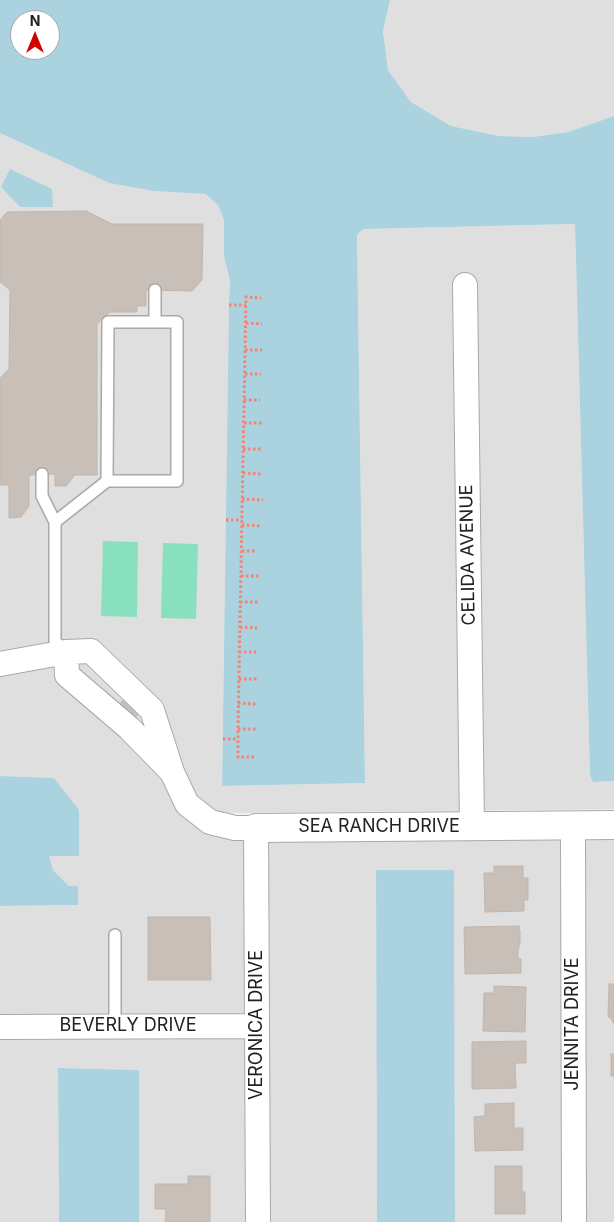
<!DOCTYPE html>
<html>
<head>
<meta charset="utf-8">
<style>
  body { margin:0 }
  #map { position:relative; width:614px; height:1222px; overflow:hidden; background:#f2efe9; font-family:Inter,sans-serif }
  canvas { display:block }
  .north { position:absolute; left:10px; top:10px; width:50px; height:50px; box-sizing:border-box; background:#fff; border:1px solid #a7a7a7; border-radius:50%; rotate:0deg; font-size:14px; font-weight:700; line-height:20px; text-align:center; color:#222 }
  .north::after { content:''; display:block; margin:auto; width:18px; height:22px; background:#d40000; clip-path:polygon(50% 0,100% 100%,50% 72%,0 100%) }
</style>
</head>
<body>
<div id="map">
<canvas width="614" height="1222"></canvas>
<div class="north">N</div>
</div>
<script>
const ctx = document.querySelector('canvas').getContext('2d');
ctx.lineJoin = 'round';
function paint(path, color) {
  ctx.fillStyle = color;
  ctx.fill(path, 'evenodd');
}
function toPath(rows) {
  const path = new Path2D();
  for (const r of rows) {
    path.moveTo(r[0], r[1]);
    for (let i = 2; i < r.length; i += 2) path.lineTo(r[i], r[i + 1]);
  }
  return path;
}
function trace(path, color, width, dash) {
  ctx.strokeStyle = color;
  ctx.lineWidth = width;
  ctx.lineCap = dash ? 'butt' : 'round';
  ctx.setLineDash(dash || []);
  ctx.stroke(path);
}
function write(font, color, halo, rows, align = 'center') {
  ctx.font = font + ' Inter,sans-serif';
  ctx.lineWidth = 4;
  ctx.setLineDash([]);
  ctx.textBaseline = 'middle';
  ctx.strokeStyle = halo;
  ctx.fillStyle = color;
  for (const [text, x, y, turn = 0] of rows) {
    ctx.save();
    ctx.translate(x, y);
    ctx.rotate((+turn || 0) * Math.PI / 180);
    ctx.textAlign = isNaN(turn) ? turn : align;
    if (halo) ctx.strokeText(text, 0, 0);
    ctx.fillText(text, 0, 0);
    ctx.restore();
  }
}
paint(toPath([
  [390,0,614,0,614,116,568,132,533,137,499,136,451,126,411,102,388,70,383,31],
  [0,133,109,183,153,191,204,194,218,205,224,220,224,256,230,281,229,302,222,786,365,783,357,235,363,229,575,224,590,776,593,782,614,781,614,809,224,813,225,834,614,836,614,1222,455,1222,454,870,376,871,377,1222,139,1222,139,1070,58,1068,59,1222,0,1222,0,906,78,905,78,887,69,886,53,870,48,856,79,831,54,778,0,776]
]), '#e0dfdf');
paint(toPath([
  [103,541,138,542,137,617,101,616],
  [163,543,198,544,196,619,161,618]
]), '#88e0be');
paint(toPath([
  [0,0,390,0,383,31,388,70,411,102,451,126,499,136,533,137,568,132,614,116,614,781,593,782,590,776,575,224,363,229,357,235,365,783,222,786,229,302,230,281,224,256,224,220,218,205,205,194,153,191,109,183,0,133],
  [20,20,50,20,50,50,20,50],
  [10,169,52,189,53,207,20,207,1,187],
  [0,776,54,778,79,810,79,856,49,856,53,870,69,886,78,886,78,905,0,906],
  [376,870,454,870,455,1222,377,1222],
  [58,1068,139,1070,139,1222,59,1222]
]), '#aad3df');
const building = toPath([
  [86,211,112,224,203,224,202,280,192,291,146,290,146,306,137,306,137,312,110,312,97,324,97,475,75,475,66,486,55,486,55,474,29,475,29,506,21,517,9,518,9,485,0,485,0,378,9,369,10,290,0,282,0,220,7,212,86,211],
  [126,697,141,712,133,719,119,705,126,697],
  [494,866,523,866,523,878,528,878,528,900,524,900,524,911,485,912,484,873,494,873,494,866],
  [148,917,210,917,211,980,148,980,148,917],
  [519,926,519,930,520,930,520,944,519,944,519,949,518,949,518,958,521,959,521,973,465,974,464,927,519,926],
  [609,984,614,984,614,1024,610,1017,608,1017,609,984],
  [494,986,526,987,525,1032,483,1031,484,993,494,993,494,986],
  [526,1041,526,1063,515,1063,516,1088,472,1089,472,1042,526,1041],
  [611,1054,614,1054,614,1076,611,1076,611,1054],
  [514,1103,514,1128,523,1128,523,1150,475,1151,474,1117,485,1116,485,1104,514,1103],
  [495,1166,522,1166,522,1192,525,1192,525,1214,495,1214,495,1166],
  [188,1176,210,1176,210,1222,165,1222,166,1209,155,1209,155,1184,188,1184,188,1176]
]);
paint(building, '#c7bfb8');
trace(building, '#c4b6ab', 1);
const service = toPath([
  [155,290,155,322],
  [108,322,177,322,177,481,107,481,108,322],
  [42,474,42,496,55,522],
  [65,652,55,641,55,522,107,481],
  [115,935,115,1026]
]);
const minor = toPath([
  [465,285,472,826],
  [91,651,152,710,172,772,129,728,67,675,66,652,91,651],
  [0,664,66,652],
  [172,772,187,804,210,822,235,828,256,828,258,1222],
  [573,825,574,1222],
  [0,1027,257,1026]
]);
const tertiary = toPath([
  [256,828,614,825]
]);
trace(service, '#a9a9a9', 14);
trace(minor, '#a9a9a9', 26);
trace(tertiary, '#a9a9a9', 30);
trace(toPath([
  [229,305,246,305],
  [246,323,262,324],
  [245,350,262,350],
  [245,374,261,374],
  [244,400,260,400],
  [244,423,264,423],
  [243,449,263,449],
  [243,473,263,474],
  [242,499,263,500],
  [226,520,242,520],
  [242,525,262,526],
  [242,551,257,551],
  [241,576,261,576],
  [240,602,260,602],
  [240,627,257,628],
  [239,652,256,652],
  [239,679,257,679],
  [238,703,256,704],
  [238,729,256,729],
  [223,739,238,739],
  [254,757,238,757,238,729,246,297,261,298]
]), '#fa8072', 3, [2.5, 2.5]);
trace(service, '#fff', 11);
trace(minor, '#fff', 24);
trace(tertiary, '#fff', 28);
write('18px', '#222', '#fff', [
  ["CELIDA AVENUE",468,555,-91],
  ["SEA RANCH DRIVE",379,827],
  ["JENNITA DRIVE",573,1024,-90],
  ["VERONICA DRIVE",257,1025,-90],
  ["BEVERLY DRIVE",128,1026]
]);
</script>
</body>
</html>
